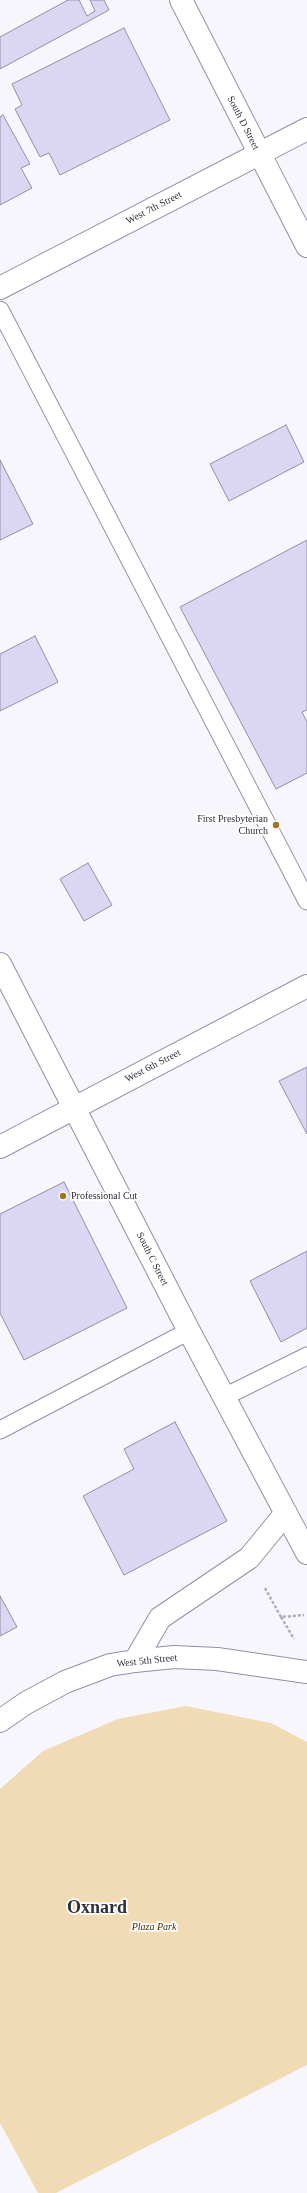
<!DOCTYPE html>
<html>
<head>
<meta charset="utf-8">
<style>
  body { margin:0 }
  canvas { display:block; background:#f7f6fc }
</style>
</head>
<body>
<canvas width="307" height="2193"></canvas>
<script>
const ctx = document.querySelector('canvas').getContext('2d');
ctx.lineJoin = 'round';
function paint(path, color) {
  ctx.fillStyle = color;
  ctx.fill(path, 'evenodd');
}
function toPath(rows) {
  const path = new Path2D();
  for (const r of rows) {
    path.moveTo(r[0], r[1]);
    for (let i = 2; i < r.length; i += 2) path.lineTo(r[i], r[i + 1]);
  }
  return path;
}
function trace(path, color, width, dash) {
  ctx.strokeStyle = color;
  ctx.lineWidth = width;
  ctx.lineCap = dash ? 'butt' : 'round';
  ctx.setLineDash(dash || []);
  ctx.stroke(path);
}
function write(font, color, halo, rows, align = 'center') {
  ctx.font = font + ' Georgia,serif';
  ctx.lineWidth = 3.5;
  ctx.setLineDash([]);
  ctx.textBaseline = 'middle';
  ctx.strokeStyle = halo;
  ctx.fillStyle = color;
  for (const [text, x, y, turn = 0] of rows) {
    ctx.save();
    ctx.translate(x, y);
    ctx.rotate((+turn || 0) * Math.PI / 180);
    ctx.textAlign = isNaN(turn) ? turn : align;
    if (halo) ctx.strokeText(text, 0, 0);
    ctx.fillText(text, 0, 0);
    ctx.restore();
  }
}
paint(toPath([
  [186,1706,271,1723,307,1742,307,2065,56,2193,38,2193,0,2123,0,1789,43,1751,118,1719]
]), '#f0dbb4');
const building = toPath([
  [68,0,79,0,87,16,95,11,90,0,104,0,109,10,0,69,0,37,68,0],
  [124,28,170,120,60,175,49,153,40,157,15,109,22,105,12,84,124,28],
  [3,115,30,164,21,168,32,188,0,205,0,117,3,115],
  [286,425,304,462,229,501,210,464,286,425],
  [0,460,33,524,0,540,0,460],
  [307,540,307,710,302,712,307,722,307,773,276,789,180,607,307,540],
  [35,636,58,682,0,711,0,654,35,636],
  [88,863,112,905,84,921,60,879,88,863],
  [307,1067,307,1134,279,1081,307,1067],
  [64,1182,127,1308,24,1360,0,1313,0,1214,64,1182],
  [307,1251,307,1328,281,1342,250,1281,307,1251],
  [175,1422,227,1521,124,1575,83,1496,134,1469,124,1449,175,1422],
  [0,1596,17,1627,0,1636,0,1596]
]);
paint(building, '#dbd6f2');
trace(building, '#938ea8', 1);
const lane = toPath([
  [0,310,307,901],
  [224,1397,307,1356],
  [0,1430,189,1331]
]);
const street = toPath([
  [181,0,307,246],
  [0,1147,307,986]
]);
const secondary = toPath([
  [0,288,307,129],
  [0,964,189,1331,307,1553],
  [135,1661,160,1618,249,1558,286,1513],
  [0,1721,26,1703,65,1682,110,1665,135,1661,174,1657,217,1659,307,1672]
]);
trace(lane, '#948ea9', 19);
trace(street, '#948ea9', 24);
trace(secondary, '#948ea9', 24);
trace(toPath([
  [265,1588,281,1617,304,1615],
  [281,1617,294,1639]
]), '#afadb5', 2.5, [3, 2]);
trace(lane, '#fff', 17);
trace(street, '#fff', 22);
trace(secondary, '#fff', 22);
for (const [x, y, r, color] of [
  [276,825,4,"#9c7622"],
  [63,1196,4,"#9c7622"]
]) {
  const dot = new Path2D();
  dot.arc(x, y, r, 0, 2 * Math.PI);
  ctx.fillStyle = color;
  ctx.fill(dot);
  trace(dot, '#fff', 1.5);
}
write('10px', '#2f2d38', '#fff', [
  ["South D Street",243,123,63],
  ["West 7th Street",154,208,-27],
  ["West 6th Street",153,1066,-27],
  ["South C Street",152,1259,63],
  ["West 5th Street",147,1661,-6]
]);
write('10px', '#2f2d38', '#fff', [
  ["First Presbyterian",268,819],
  ["Church",268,831],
  ["Professional Cut",71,1196,"left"]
], 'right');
write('italic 10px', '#3f2d04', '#fff', [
  ["Plaza Park",154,1927]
]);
write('bold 18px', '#2f2d38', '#fff', [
  ["Oxnard",97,1908]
]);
</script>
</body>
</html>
